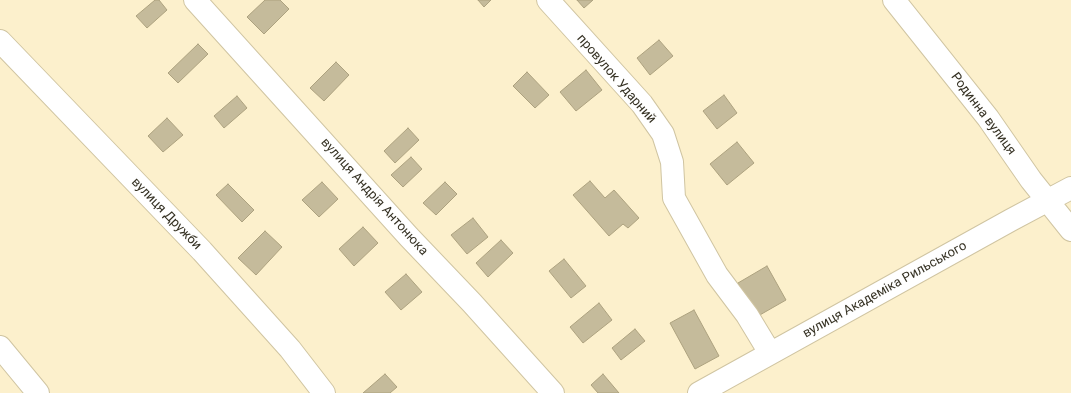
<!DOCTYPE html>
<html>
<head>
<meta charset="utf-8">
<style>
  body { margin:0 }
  canvas { display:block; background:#fcf0cc }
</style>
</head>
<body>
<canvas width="1071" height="393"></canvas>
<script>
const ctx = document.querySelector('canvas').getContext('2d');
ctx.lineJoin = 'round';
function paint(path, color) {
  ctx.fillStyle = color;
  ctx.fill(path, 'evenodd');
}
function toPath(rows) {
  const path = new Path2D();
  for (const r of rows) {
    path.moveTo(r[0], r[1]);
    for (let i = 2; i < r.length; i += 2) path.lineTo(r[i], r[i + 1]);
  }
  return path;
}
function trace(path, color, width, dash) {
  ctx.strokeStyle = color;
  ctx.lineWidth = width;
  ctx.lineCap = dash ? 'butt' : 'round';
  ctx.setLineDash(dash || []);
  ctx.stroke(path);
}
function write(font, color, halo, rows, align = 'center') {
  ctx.font = font + ' Roboto,sans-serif';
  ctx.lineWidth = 3;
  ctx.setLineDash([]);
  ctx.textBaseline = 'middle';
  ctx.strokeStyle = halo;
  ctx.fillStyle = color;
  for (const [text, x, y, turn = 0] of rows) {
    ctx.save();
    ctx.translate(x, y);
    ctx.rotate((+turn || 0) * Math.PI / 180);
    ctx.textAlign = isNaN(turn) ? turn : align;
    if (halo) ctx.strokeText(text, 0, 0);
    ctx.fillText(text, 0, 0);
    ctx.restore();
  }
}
const building = toPath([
  [155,0,159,0,167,10,147,28,136,16,155,0],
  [265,0,280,0,289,9,264,34,247,17,265,0],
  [478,0,491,0,484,7,478,0],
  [577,0,593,0,584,8,577,0],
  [659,40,673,56,650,75,637,58,659,40],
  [198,44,208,54,178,83,168,73,198,44],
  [336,62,349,75,324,101,310,88,336,62],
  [586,70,602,90,576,111,560,92,586,70],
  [527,72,549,95,535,108,513,86,527,72],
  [724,95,737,113,717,129,703,111,724,95],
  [237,96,247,108,224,128,214,116,237,96],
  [167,118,183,135,163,152,148,136,167,118],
  [408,128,419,140,395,163,384,151,408,128],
  [737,142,754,163,727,185,710,164,737,142],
  [411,157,422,169,403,187,391,175,411,157],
  [590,181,605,198,614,190,639,218,628,228,623,224,609,236,573,195,590,181],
  [322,182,338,199,319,217,302,200,322,182],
  [445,182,457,194,436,215,423,203,445,182],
  [228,184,254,210,242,222,216,195,228,184],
  [473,218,488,237,467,254,451,235,473,218],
  [363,227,378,243,354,266,339,249,363,227],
  [265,231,282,247,256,275,238,258,265,231],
  [501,240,513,253,488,277,476,263,501,240],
  [564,259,586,286,571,298,549,271,564,259],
  [767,266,786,300,758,316,738,283,767,266],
  [406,274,422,292,401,310,385,292,406,274],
  [599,303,612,320,583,343,570,327,599,303],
  [694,310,719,356,695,369,670,323,694,310],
  [635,329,645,341,621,360,612,348,635,329],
  [385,374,397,387,390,393,363,393,385,374],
  [603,374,619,393,598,393,591,385,603,374]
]);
paint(building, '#c5bb9b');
trace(building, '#ada27f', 1);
const minor = toPath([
  [195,0,409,237,472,303,553,393],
  [548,0,642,104,663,134,672,162,674,198,717,275,747,315,770,353],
  [894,0,988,118,1031,180,1071,230],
  [0,41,202,251,290,349,324,393],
  [0,347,38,393],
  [699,393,1011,220,1071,188]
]);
trace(minor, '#d0c5a2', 24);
trace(minor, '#fff', 22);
write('13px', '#353123', '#fefefe', [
  ["провулок Ударний",616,79,49],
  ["Родинна вулиця",983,114,53],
  ["вулиця Андрія Антонюка",374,197,48],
  ["вулиця Дружби",166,214,46],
  ["вулиця Академіка Рильського",885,290,-29]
]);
</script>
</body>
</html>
